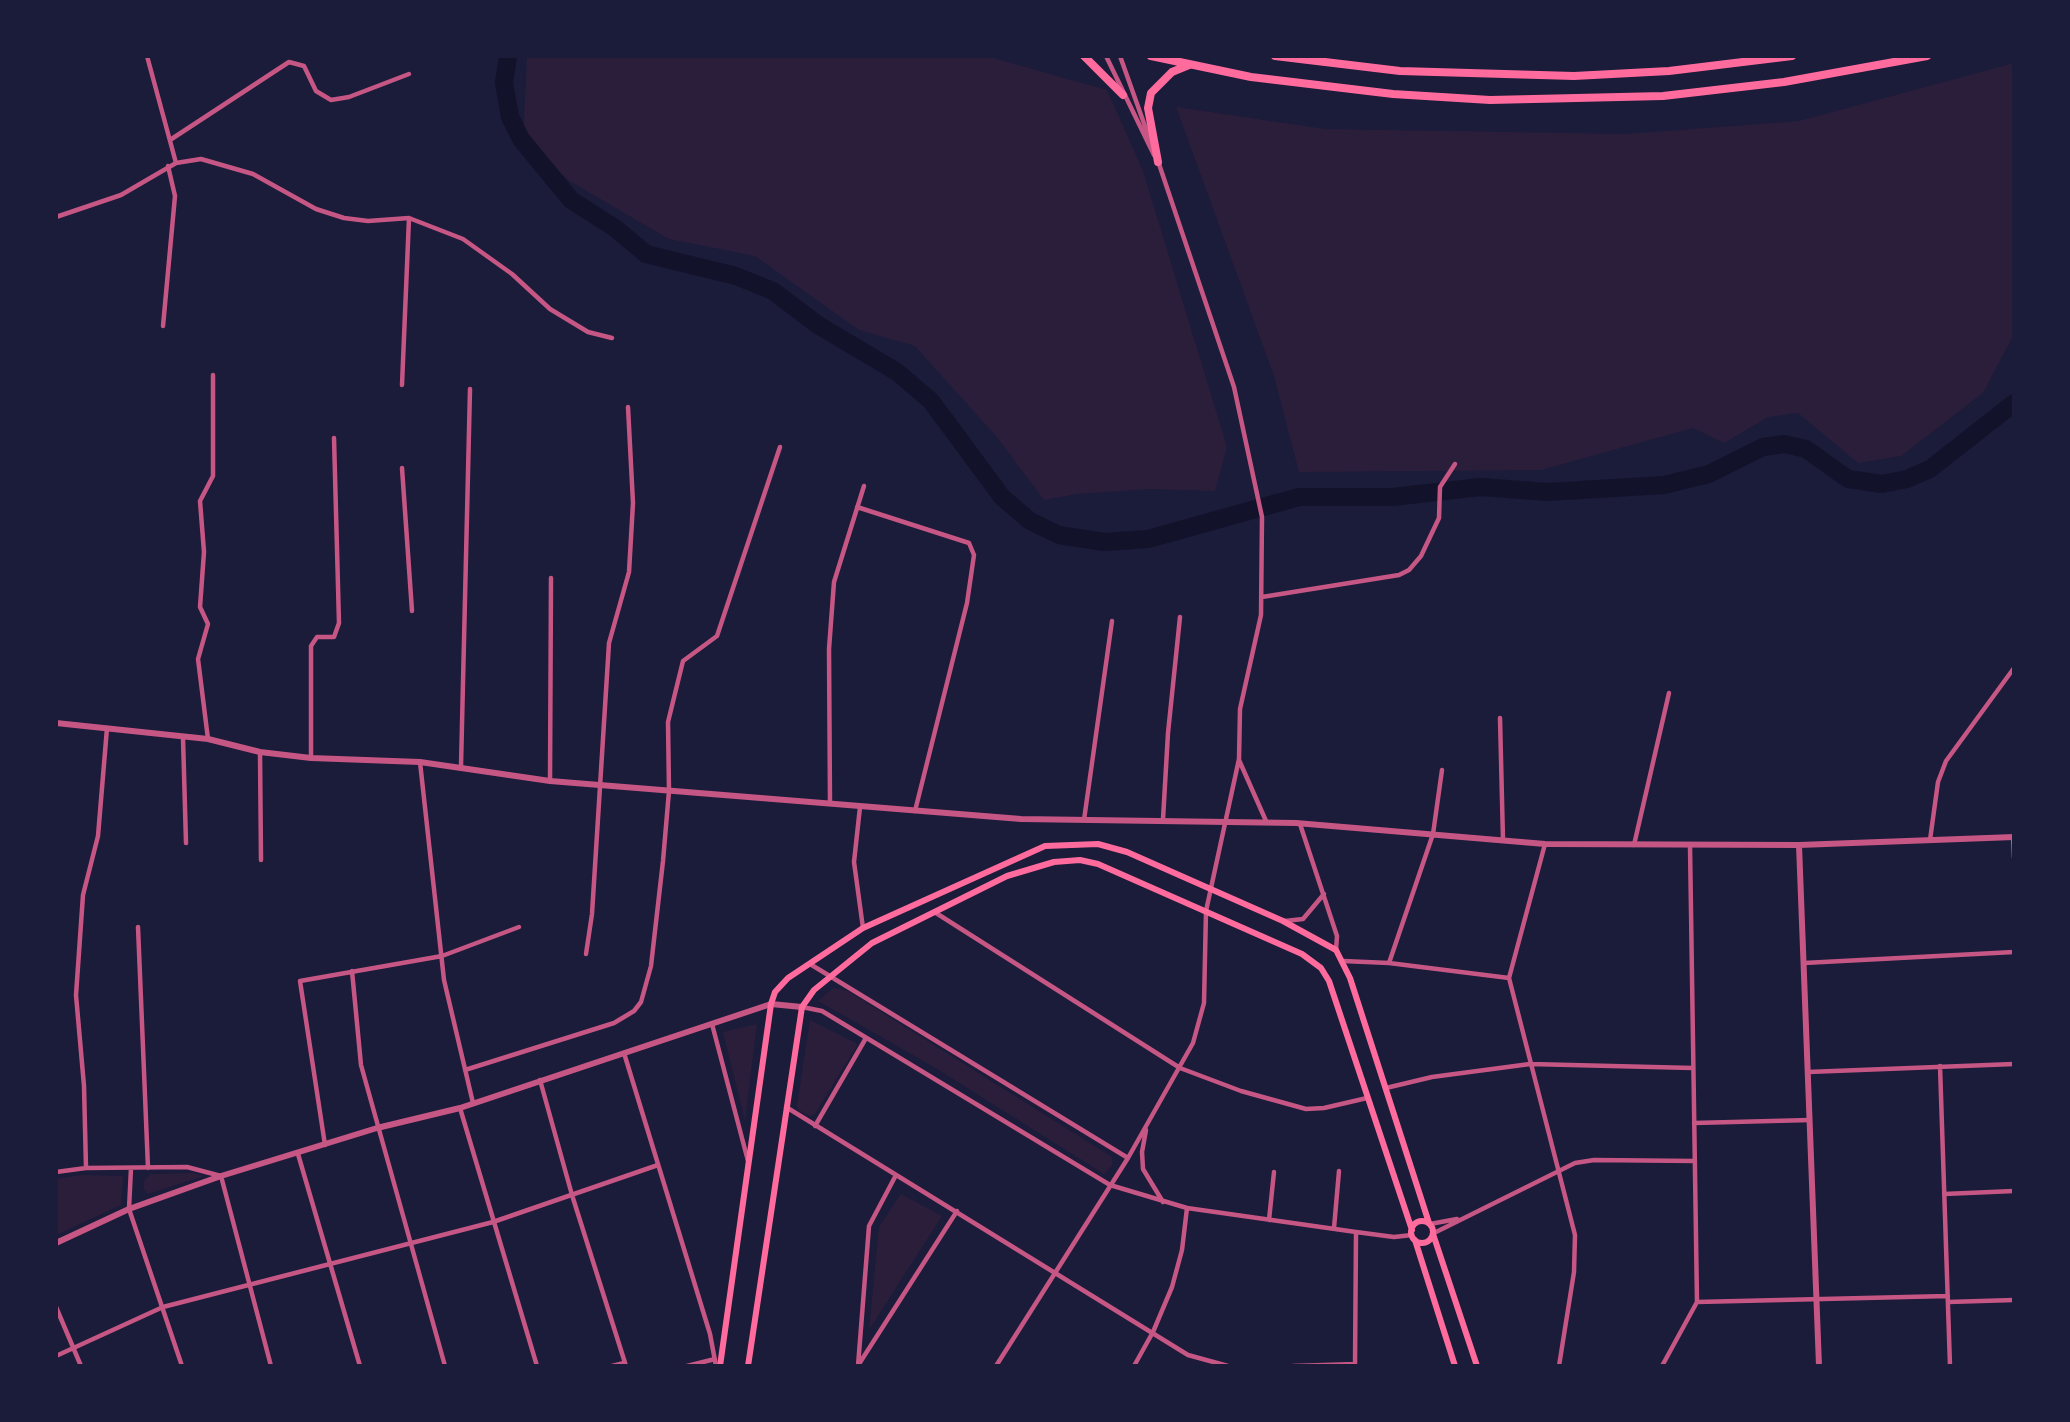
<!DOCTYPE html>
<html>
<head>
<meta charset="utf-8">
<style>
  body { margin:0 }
  #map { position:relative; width:2070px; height:1422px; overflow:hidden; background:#1b1b3a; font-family:Figtree,sans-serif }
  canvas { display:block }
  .frame { position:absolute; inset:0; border:58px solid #1b1b3a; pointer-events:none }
</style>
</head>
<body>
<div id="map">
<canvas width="2070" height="1422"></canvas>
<div class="frame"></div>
</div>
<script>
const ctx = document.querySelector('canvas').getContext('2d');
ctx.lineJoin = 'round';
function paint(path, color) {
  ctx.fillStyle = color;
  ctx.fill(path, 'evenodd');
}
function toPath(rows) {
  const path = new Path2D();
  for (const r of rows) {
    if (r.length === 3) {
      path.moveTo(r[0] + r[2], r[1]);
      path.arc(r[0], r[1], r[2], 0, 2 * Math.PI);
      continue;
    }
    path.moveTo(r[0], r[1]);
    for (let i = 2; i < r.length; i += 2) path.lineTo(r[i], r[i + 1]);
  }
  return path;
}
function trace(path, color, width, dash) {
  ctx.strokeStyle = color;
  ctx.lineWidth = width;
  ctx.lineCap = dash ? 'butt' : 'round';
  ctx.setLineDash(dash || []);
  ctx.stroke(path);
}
paint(toPath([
  [527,56,986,56,1107,90,1143,171,1227,447,1215,491,1150,489,1076,494,1044,500,996,436,915,346,859,330,755,256,669,239,571,182,523,141],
  [2014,63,2014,334,1983,393,1901,456,1858,463,1798,413,1768,417,1724,443,1693,428,1541,470,1299,472,1274,376,1176,107,1325,129,1626,134,1799,121],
  [833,988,848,991,1112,1157,1112,1165,1104,1174,934,1067,818,1001],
  [810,1020,858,1044,815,1114,810,1116,798,1110,797,1105],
  [757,1024,745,1121,723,1032],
  [193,1173,204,1176,148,1194,144,1189,144,1181,150,1174],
  [81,1175,123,1176,121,1205,56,1235,56,1179],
  [901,1194,942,1216,869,1330,879,1227]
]), '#2a1e3b');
trace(toPath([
  [508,56,504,83,510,117,521,139,571,200,615,228,646,254,736,276,773,291,818,325,897,372,931,401,1002,497,1030,521,1059,535,1104,542,1148,539,1299,497,1392,497,1481,487,1547,492,1664,485,1709,474,1763,447,1784,444,1806,449,1848,479,1882,484,1907,479,1930,469,2014,403]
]), '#12122b', 18);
trace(toPath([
  [147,56,176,163],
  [1106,56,1154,155],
  [1120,56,1151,143],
  [170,140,289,62,304,66,316,91,331,100,349,97,409,74],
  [56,217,121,195,176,163,201,159,253,174,316,209,344,218,368,221,409,218,463,239,512,274,550,309,588,332,612,338],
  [163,326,175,196,168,166],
  [402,385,409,218],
  [402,468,412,611],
  [857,507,969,543,974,555,967,603,915,811],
  [1262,597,1399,575,1409,570,1421,556,1439,518,1440,487,1455,464],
  [1500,718,1503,840],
  [183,738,186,843],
  [208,739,198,659,208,624,200,607,204,552,200,501,213,476,213,375],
  [260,752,261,860],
  [311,758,311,646,317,637,334,637,339,623,334,438],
  [1239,760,1266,821],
  [420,762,444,980,473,1103],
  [461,766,470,389],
  [550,781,551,578],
  [830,804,829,649,834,582,864,486],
  [860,807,854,862,863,928],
  [1163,819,1168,733,1180,617],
  [1084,820,1112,621],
  [1300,824,1337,936,1336,950],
  [2013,837,2014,858],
  [1930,840,1938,782,1946,761,2014,668],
  [1545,844,1509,978,1575,1235,1574,1272,1559,1366],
  [1634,845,1669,693],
  [936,913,1180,1068,1241,1091,1306,1109,1324,1108,1367,1098],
  [1285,921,1303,919,1324,894],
  [138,927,148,1168],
  [586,954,592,914,609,643,629,572,633,503,628,407],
  [1343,961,1389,963,1509,978],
  [1389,963,1433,834,1442,770],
  [1804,963,2014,952],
  [810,964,1128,1158],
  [352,971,361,1065,445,1366],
  [802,1007,822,1011,1110,1185,1187,1208,1356,1232,1394,1237,1412,1235],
  [712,1024,748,1161],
  [624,1053,710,1334,716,1366],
  [1940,1066,1950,1366],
  [465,1070,614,1023,634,1011,641,1002,651,966,663,861,669,791,668,722,683,661,717,636,780,447],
  [1808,1072,2014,1064],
  [540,1080,572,1195,626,1366],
  [1386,1088,1432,1077,1530,1064,1693,1068],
  [786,1107,1188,1355,1228,1366],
  [460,1108,537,1366],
  [1694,1123,1810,1120],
  [815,1126,866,1038],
  [1146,1130,1142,1152,1143,1169,1163,1202],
  [325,1145,300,981,442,956,519,927],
  [298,1154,360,1366],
  [86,1168,84,1086,76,995,83,895,98,836,107,728],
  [131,1168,129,1209,182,1366],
  [56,1172,86,1168,187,1167,221,1176,271,1366],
  [1944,1194,2014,1191],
  [1269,1220,1274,1172],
  [1430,1224,1457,1219],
  [1334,1228,1339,1171],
  [1434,1233,1575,1163,1594,1160,1695,1161],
  [1697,1302,1948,1296],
  [1948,1302,2014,1300],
  [56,1307,81,1366],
  [56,1356,163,1307,493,1222,658,1165],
  [859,1364,957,1211],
  [612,1366,624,1363],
  [687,1366,715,1359],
  [858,1366,869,1226,896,1175],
  [996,1366,1128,1158,1193,1043,1204,1003,1206,911,1239,759,1240,709,1261,615,1262,517,1234,387,1158,161],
  [1134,1366,1153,1332,1172,1287,1182,1250,1187,1208],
  [1293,1366,1355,1364],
  [1355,1366,1356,1232],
  [1662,1366,1697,1302,1690,846]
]), '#c65784', 4.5);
trace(toPath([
  [56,723,208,739,260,752,311,758,420,762,550,781,1021,819,1296,823,1545,844,1799,845,2014,837],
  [1799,845,1819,1366],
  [56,1243,129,1209,221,1176,377,1128,460,1108,771,1004,802,1007]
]), '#c65784', 6);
trace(toPath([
  [1422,1232,11],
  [1433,1234,1477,1366],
  [1415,1240,1455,1366],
  [720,1366,771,1004,775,992,788,978,863,928,1045,846,1098,844,1127,852,1283,921,1336,950,1350,978,1429,1223],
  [748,1366,802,1007,814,990,872,943,1007,876,1054,862,1080,860,1098,864,1302,954,1321,968,1329,981,1412,1230]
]), '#ff6b9d', 6);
trace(toPath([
  [1084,56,1123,95],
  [1151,56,1251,77,1393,94,1490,100,1663,96,1784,82,1927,56],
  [1275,56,1400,71,1574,76,1669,71,1792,56],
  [1158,162,1148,108,1151,93,1172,72,1189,65]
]), '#ff6b9d', 8);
</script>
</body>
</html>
